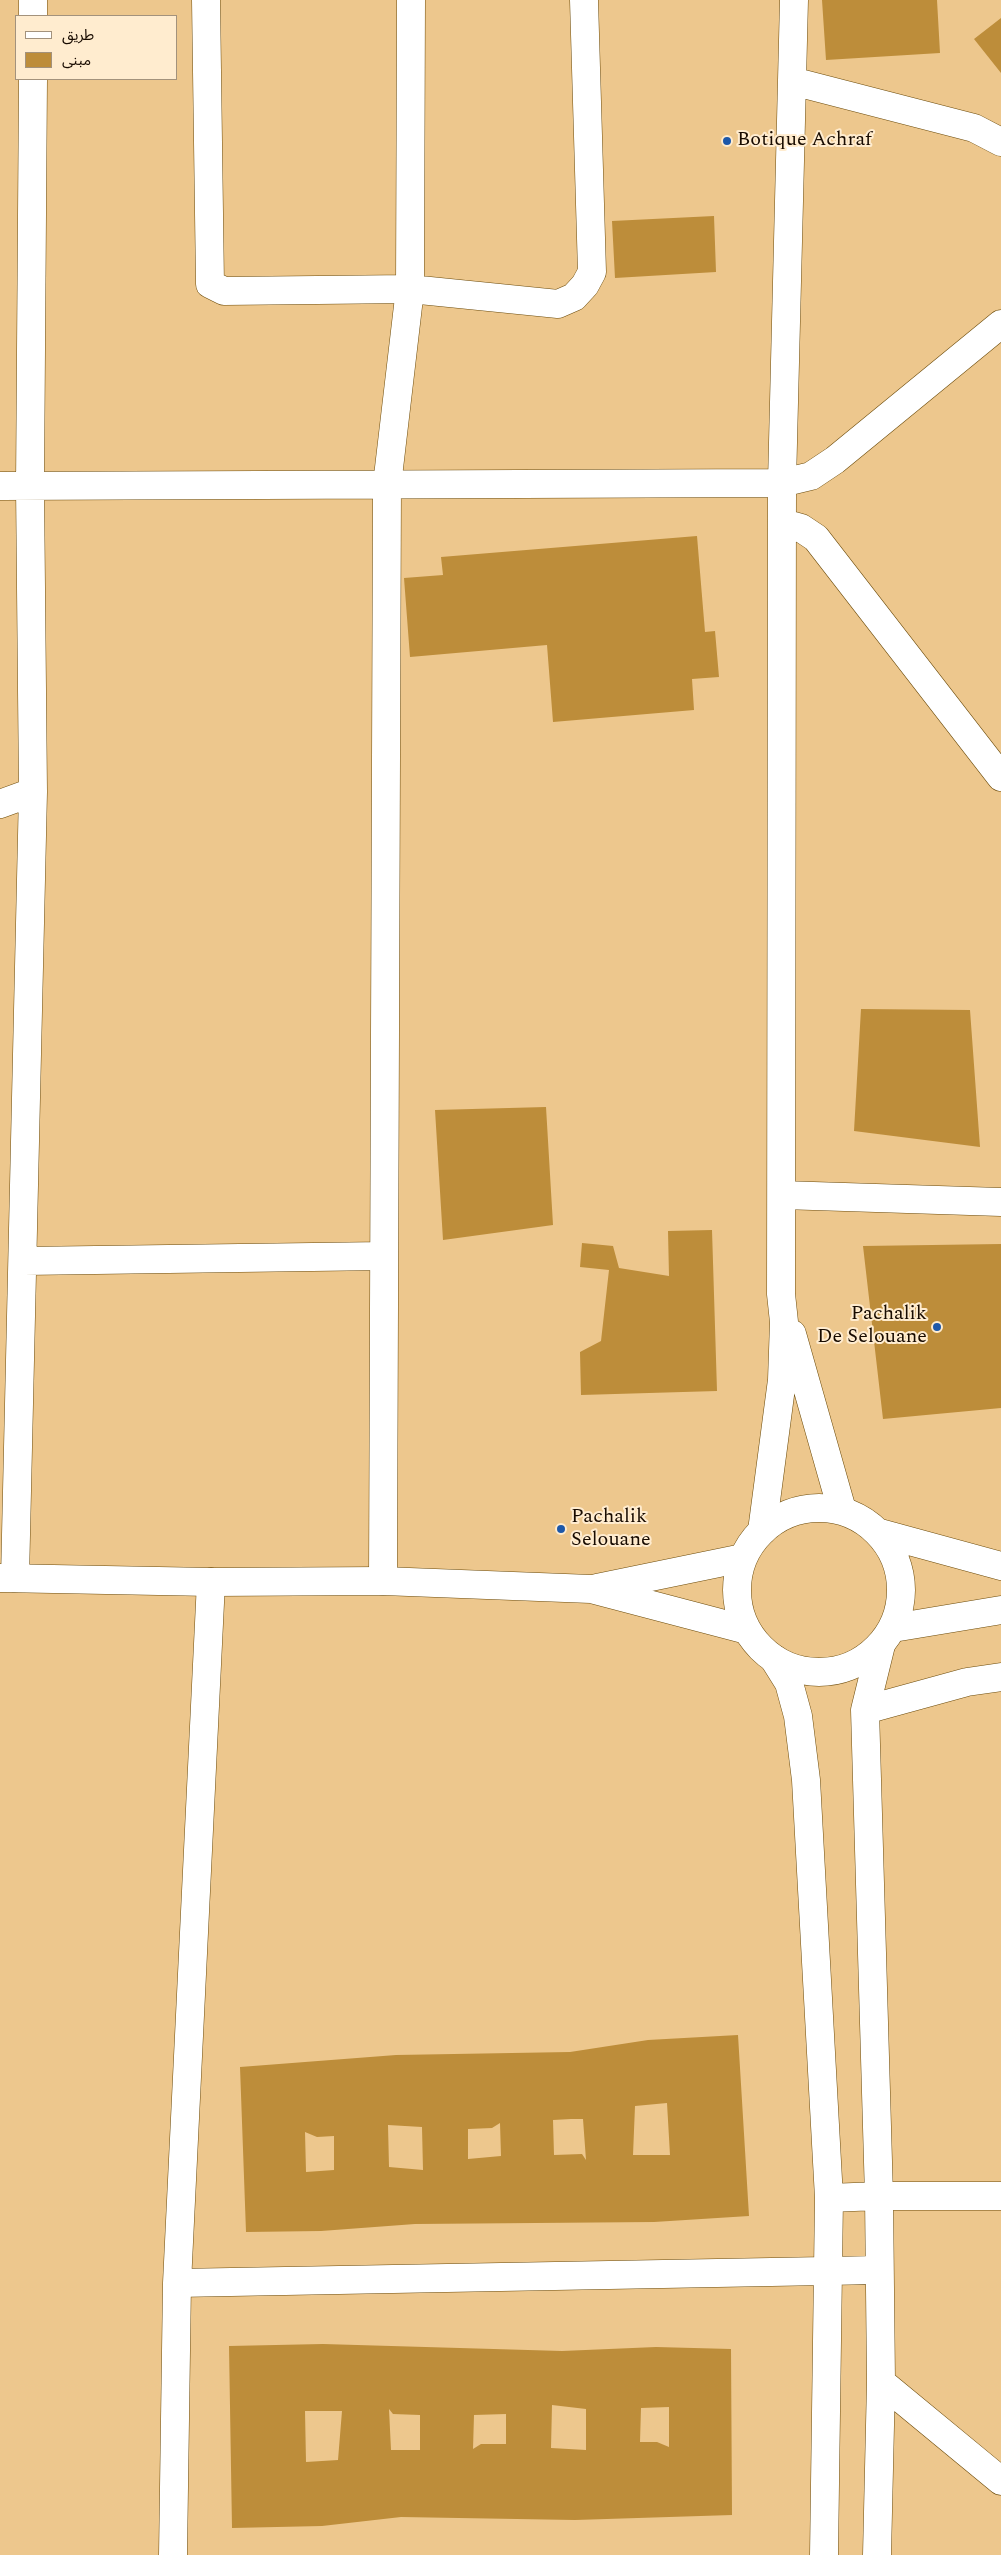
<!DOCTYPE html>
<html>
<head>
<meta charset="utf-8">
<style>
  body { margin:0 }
  #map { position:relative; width:1001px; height:2555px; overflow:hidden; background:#edc78d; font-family:Spectral,"Noto Sans Arabic",serif }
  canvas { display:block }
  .legend { position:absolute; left:15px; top:15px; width:162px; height:65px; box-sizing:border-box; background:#ffeccf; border:1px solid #a3927c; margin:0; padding:6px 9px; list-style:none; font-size:15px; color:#180b00 }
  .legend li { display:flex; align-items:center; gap:10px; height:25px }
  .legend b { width:25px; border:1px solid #a3927c }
</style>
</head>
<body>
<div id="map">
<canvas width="1001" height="2555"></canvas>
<ul class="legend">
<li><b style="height:6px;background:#fff"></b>طريق</li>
<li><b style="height:14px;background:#bd8d3a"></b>مبنى</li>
</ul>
</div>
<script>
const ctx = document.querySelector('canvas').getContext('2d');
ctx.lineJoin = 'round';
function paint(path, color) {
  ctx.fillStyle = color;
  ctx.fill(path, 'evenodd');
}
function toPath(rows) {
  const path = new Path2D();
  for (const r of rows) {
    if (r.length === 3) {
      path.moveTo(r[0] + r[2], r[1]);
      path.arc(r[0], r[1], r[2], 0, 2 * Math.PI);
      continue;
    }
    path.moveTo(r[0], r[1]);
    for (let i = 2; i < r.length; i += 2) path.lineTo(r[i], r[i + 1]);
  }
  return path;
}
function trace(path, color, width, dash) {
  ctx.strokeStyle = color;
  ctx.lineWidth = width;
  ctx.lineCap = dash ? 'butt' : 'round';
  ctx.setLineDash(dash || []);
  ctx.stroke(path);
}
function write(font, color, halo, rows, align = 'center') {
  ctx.font = font + ' Spectral,serif';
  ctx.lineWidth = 4;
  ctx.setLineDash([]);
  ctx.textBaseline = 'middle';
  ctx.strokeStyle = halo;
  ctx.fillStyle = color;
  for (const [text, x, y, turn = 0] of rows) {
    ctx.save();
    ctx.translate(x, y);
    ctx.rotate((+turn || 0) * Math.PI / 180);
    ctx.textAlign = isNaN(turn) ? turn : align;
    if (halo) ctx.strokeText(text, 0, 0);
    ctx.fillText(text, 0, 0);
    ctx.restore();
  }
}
paint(toPath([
  [822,0,937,0,940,53,826,60],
  [1001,18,1001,73,974,39],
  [714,216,716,272,615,278,612,221],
  [697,536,705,632,715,631,719,677,692,679,694,710,553,722,547,645,410,657,404,578,443,575,441,557],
  [861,1009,970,1010,980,1147,854,1131],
  [546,1107,553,1225,443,1240,435,1110],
  [712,1230,717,1391,581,1395,580,1352,601,1341,609,1270,580,1267,582,1243,613,1246,619,1268,669,1276,668,1231],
  [1001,1244,1001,1408,883,1419,863,1246],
  [738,2035,749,2216,654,2222,415,2224,321,2231,246,2232,240,2067,396,2055,570,2052,648,2040],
  [667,2103,670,2155,633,2155,635,2106],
  [571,2119,583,2119,586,2160,582,2154,554,2155,553,2120],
  [500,2123,501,2156,468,2159,468,2129,492,2128],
  [388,2125,422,2127,423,2170,389,2167],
  [305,2132,317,2137,334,2136,334,2170,306,2172],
  [323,2344,562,2351,656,2347,731,2349,732,2515,575,2520,401,2517,322,2526,232,2528,229,2346],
  [552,2405,586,2409,586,2450,551,2448],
  [669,2407,669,2447,657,2442,640,2442,641,2408],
  [389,2409,393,2414,420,2415,420,2450,391,2450],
  [305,2411,342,2411,338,2460,306,2462],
  [506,2414,506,2444,481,2444,473,2449,474,2415]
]), '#bd8d3a');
const street = toPath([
  [206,0,210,284,224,291,410,289,411,0],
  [33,16,33,0],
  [33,79,30,486,33,792],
  [792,81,974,128,1001,142],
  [0,486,782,483,811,476,835,460,1001,324],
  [783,523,801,528,816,538,1001,777],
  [0,804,33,792,15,1578],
  [782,1195,1001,1202],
  [24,1261,384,1256],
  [792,1334,842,1510],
  [762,1531,782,1380,784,1322,781,1294,782,483,794,0],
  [383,1581,387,485,410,289,558,304,574,297,585,285,592,272,584,0],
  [774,1659,789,1683,798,1716,806,1780,829,2198,824,2555],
  [865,1710,967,1682,1001,1677],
  [829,2198,879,2196,1001,2196],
  [177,2283,879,2270],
  [881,2382,1001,2481],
  [173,2555,177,2283,211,1582],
  [877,2555,881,2382,879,2196,865,1710,881,1645]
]);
const highway = toPath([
  [819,1590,82],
  [880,1533,1001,1566],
  [0,1578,211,1582,383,1581,591,1589,747,1630],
  [597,1588,743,1558],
  [893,1628,1001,1610]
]);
trace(street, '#6c4b0a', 29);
trace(highway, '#6c4b0a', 29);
trace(street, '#fff', 28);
trace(highway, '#fff', 28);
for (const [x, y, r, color] of [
  [727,141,5,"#1d58a9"],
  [937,1327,5,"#1d58a9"],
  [561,1529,5,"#1d58a9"]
]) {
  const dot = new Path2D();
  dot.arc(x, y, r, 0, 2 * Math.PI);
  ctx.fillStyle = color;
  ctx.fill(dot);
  trace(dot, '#ffeccf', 2);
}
write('20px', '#180b00', '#ffeccf', [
  ["Botique Achraf",737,141],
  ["Pachalik",927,1315,"right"],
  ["De Selouane",927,1338,"right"],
  ["Pachalik",571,1518],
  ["Selouane",571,1541]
], 'left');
</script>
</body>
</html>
